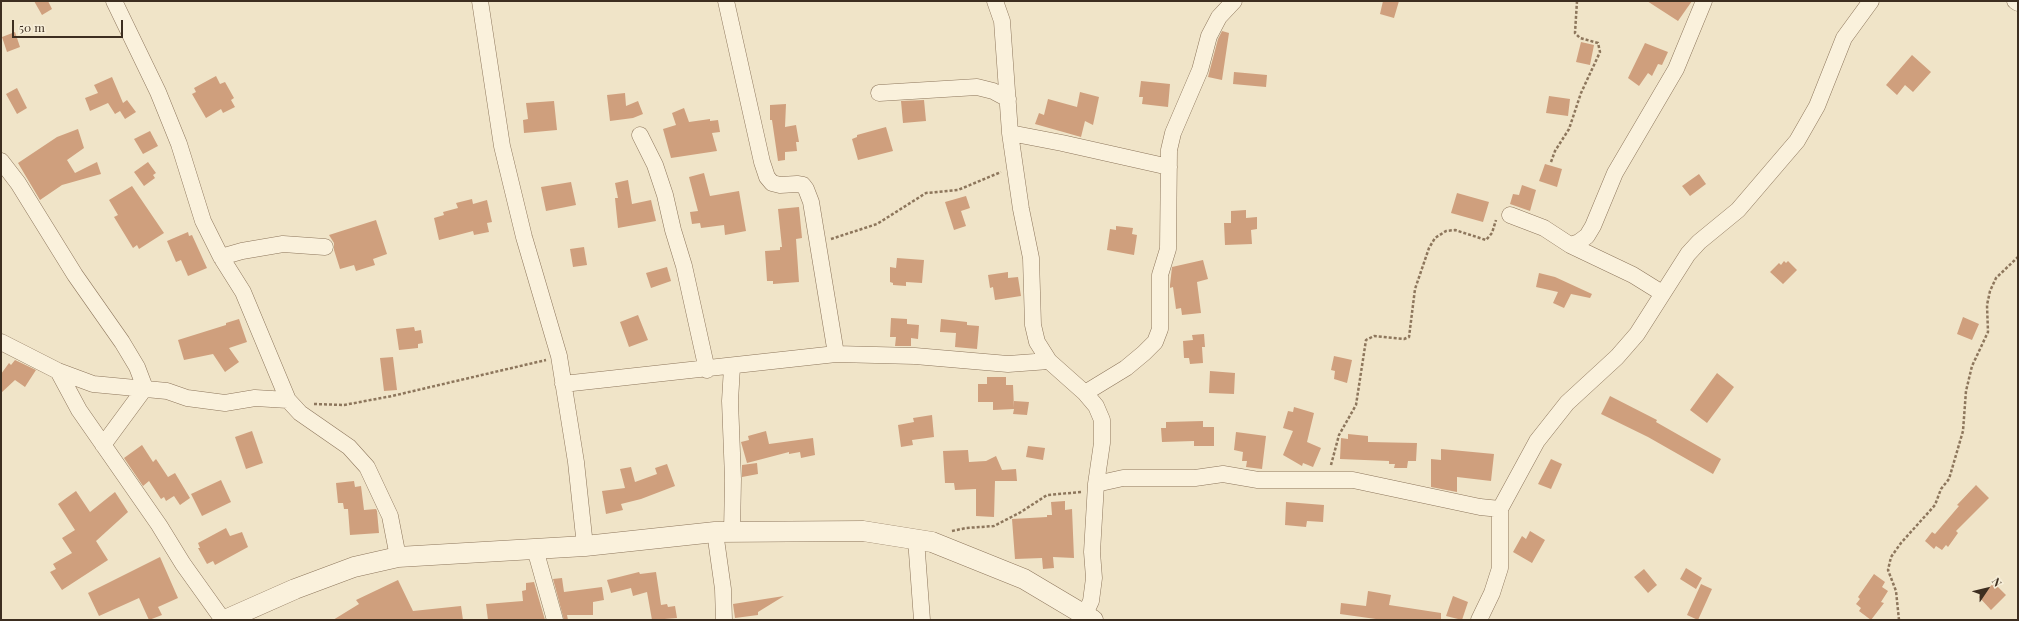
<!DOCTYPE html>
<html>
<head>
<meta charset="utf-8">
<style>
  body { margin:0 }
  #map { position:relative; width:2019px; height:621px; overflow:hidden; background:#f0e4c8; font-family:"Playfair Display",serif }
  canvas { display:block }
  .frame { position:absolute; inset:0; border:2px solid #3d2e20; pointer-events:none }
  .north { position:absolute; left:1967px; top:569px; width:40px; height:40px; -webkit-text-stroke:3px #f7eed8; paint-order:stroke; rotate:55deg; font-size:11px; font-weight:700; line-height:16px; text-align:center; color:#3d2e20 }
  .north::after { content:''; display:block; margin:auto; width:14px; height:18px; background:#3d2e20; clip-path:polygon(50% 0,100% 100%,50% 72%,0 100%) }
  .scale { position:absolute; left:12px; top:20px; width:111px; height:18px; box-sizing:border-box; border:2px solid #3d2e20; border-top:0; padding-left:5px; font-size:12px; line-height:14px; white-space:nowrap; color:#3d2e20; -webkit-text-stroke:3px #f7eed8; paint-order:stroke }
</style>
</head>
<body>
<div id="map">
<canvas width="2019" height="621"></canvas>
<div class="frame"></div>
<div class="north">N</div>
<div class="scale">50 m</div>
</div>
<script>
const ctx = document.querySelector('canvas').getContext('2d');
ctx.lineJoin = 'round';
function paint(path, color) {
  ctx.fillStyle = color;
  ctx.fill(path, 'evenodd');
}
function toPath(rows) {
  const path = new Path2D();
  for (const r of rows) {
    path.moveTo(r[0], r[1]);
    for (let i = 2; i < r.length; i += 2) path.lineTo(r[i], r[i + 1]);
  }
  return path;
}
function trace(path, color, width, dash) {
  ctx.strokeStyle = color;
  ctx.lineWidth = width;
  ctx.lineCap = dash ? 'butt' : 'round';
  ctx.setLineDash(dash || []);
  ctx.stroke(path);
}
paint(toPath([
  [34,1,48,1,52,9,42,15],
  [1383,1,1399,1,1394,18,1380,14],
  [1647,1,1692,1,1678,21],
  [1222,31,1229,33,1222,80,1208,77,1218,39],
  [15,32,20,47,7,52,2,37],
  [1581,42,1594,45,1590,65,1576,62],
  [1645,43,1668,52,1662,65,1658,64,1652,76,1648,73,1639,86,1628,78],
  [1912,55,1931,72,1913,92,1905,85,1897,95,1886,85],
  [1234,72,1267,75,1266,87,1233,84],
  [216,76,220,84,225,82,234,98,231,100,235,107,223,113,221,109,206,118,192,94,196,92,194,88],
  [112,77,123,103,127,100,136,112,125,119,120,111,115,114,108,103,90,111,85,98,98,93,94,85],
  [1141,81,1170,84,1168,107,1142,104,1143,97,1139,97],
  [17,88,27,108,17,114,6,94],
  [1080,92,1099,97,1093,125,1085,121,1081,137,1035,124,1039,113,1044,115,1048,99,1077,107],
  [625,93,626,106,638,101,643,114,633,118,610,121,607,95],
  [1549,96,1570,99,1568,116,1546,113],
  [924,100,926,121,903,123,901,101],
  [554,101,557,130,524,133,523,120,528,119,526,103],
  [786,104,785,127,796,125,799,142,796,142,797,151,785,152,785,160,778,161,772,120,770,120,770,105],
  [684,108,689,122,710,119,710,121,718,120,720,132,712,133,717,151,671,158,663,129,676,125,672,113],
  [886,127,893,151,858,160,852,139,857,137,857,135],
  [78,129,84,148,67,160,75,173,97,162,101,174,62,185,40,200,18,163,57,137],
  [150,131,158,146,143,154,134,139],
  [148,162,156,173,153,175,155,178,144,186,134,172],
  [1545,164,1562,169,1557,187,1539,181],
  [704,173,710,196,739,191,746,231,725,235,724,225,701,228,700,223,692,224,690,212,698,211,689,177],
  [1699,174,1706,184,1690,196,1682,186],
  [628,180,632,204,651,200,656,221,618,228,615,198,618,198,615,183],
  [571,182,576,205,546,211,541,187],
  [1522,185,1536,190,1530,211,1510,204,1513,194,1519,195],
  [132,186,164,233,139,249,137,245,133,248,114,217,118,215,109,200],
  [1457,193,1489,202,1483,222,1451,213],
  [966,196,970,208,961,211,966,226,954,230,945,202],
  [472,199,473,204,487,200,492,222,487,223,489,232,474,235,473,231,439,240,434,218,444,215,443,212,458,208,456,203],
  [799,207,802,238,796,239,799,282,773,284,773,281,767,281,765,251,780,250,780,247,782,247,778,209],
  [1246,210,1246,218,1257,217,1257,229,1251,230,1252,244,1225,245,1224,223,1231,223,1231,211],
  [376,220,387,254,373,259,375,265,356,271,354,265,340,269,334,250,334,243,329,235],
  [1116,226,1133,228,1132,234,1137,235,1134,255,1107,250,1110,229,1116,230],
  [188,232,189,236,192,235,207,268,188,276,181,260,176,262,167,241],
  [584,247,587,265,573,267,570,249],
  [897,258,924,260,922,283,906,282,906,286,893,285,893,283,890,282,890,267,896,268],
  [1203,260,1208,279,1197,282,1201,313,1182,315,1181,308,1176,309,1173,287,1170,288,1170,285,1172,267],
  [1784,261,1786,263,1788,261,1797,270,1783,284,1770,272,1779,263,1781,265],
  [667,267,671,281,651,288,646,273],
  [1008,272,1008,278,1018,277,1021,296,995,300,993,287,990,288,988,275],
  [1539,273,1555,277,1592,294,1590,298,1571,294,1564,308,1553,303,1558,292,1536,287],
  [638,315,648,340,629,347,620,322],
  [1963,317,1979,324,1972,340,1957,334],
  [891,318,907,319,907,324,919,325,918,339,911,338,911,346,895,346,896,337,890,337],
  [239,319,247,342,229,348,239,362,225,372,213,354,184,360,178,340,226,325,226,323],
  [941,319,967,322,967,325,979,326,977,349,955,347,956,333,940,332],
  [414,327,415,331,421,330,423,343,418,344,418,348,399,350,396,329],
  [1204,334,1205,347,1202,347,1203,363,1190,364,1189,358,1184,358,1183,341,1193,340,1192,335],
  [1334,356,1352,360,1347,383,1334,379,1335,371,1331,370],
  [393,357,397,390,384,391,380,358],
  [15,360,36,370,25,387,15,380,1,393,1,374,9,363,11,365],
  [1210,371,1235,373,1234,394,1209,393],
  [1717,373,1734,387,1707,423,1690,410],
  [987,377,1006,377,1006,385,1013,385,1014,408,1014,401,1029,402,1027,415,1013,414,1014,409,993,410,993,402,978,402,978,384,987,384],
  [1610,396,1657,420,1656,422,1721,459,1713,474,1648,437,1601,414],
  [1294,407,1314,413,1307,442,1321,448,1313,467,1303,463,1302,466,1283,455,1293,431,1283,428,1288,411,1293,412],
  [932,415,934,437,912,440,913,445,901,447,898,425,914,422,913,418],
  [1203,421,1203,427,1214,427,1214,446,1194,446,1194,441,1162,442,1161,428,1166,428,1166,422],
  [252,431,263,463,246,469,235,437],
  [766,431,769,444,813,438,815,455,801,458,800,452,789,454,789,452,747,463,741,442,749,440,748,436],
  [1236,432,1266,436,1262,469,1246,467,1247,461,1242,461,1243,452,1234,450],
  [1348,434,1368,436,1368,442,1417,443,1416,461,1408,461,1407,468,1394,468,1395,464,1389,464,1389,461,1340,459,1341,438,1348,439],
  [142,445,153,462,156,459,168,477,175,473,190,498,180,505,174,496,166,501,164,497,161,499,149,481,143,486,124,458],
  [1028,446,1045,448,1043,460,1026,457],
  [1441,449,1494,454,1491,481,1457,477,1457,492,1431,487,1431,459,1441,460],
  [968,450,969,462,986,461,996,456,1002,470,1016,469,1017,481,995,481,994,517,976,516,976,489,955,490,954,483,945,483,943,451],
  [1551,459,1562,464,1551,489,1538,484],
  [757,463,758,474,742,477,742,465],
  [667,464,675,486,641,499,621,504,623,510,606,514,602,491,625,488,620,469,631,467,635,482,657,474,655,468],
  [221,480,231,502,202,516,191,494],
  [354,481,355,487,361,486,364,510,376,509,377,511,379,533,350,535,348,509,344,509,343,503,338,503,336,483],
  [1976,485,1989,498,1956,531,1958,533,1948,547,1946,545,1942,550,1936,546,1934,549,1925,541,1932,532,1935,534,1959,506,1957,505],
  [76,491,90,512,115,492,128,512,96,541,108,560,62,590,50,572,56,569,53,564,72,553,62,538,75,530,58,504],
  [1065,501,1065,510,1072,509,1074,558,1053,557,1054,568,1043,569,1042,558,1015,559,1012,519,1047,517,1047,515,1052,515,1051,502],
  [1286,502,1324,505,1323,522,1307,521,1306,527,1285,525],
  [226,528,230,536,242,532,248,547,215,565,213,561,207,564,198,548,200,548,198,543],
  [1530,531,1545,540,1532,563,1513,552,1522,536,1526,539],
  [160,557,178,598,158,607,162,615,149,620,139,598,99,616,88,593],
  [1686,568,1702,578,1696,589,1680,579],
  [1644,569,1657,585,1648,593,1634,577],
  [639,572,640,574,656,572,661,605,667,604,668,607,675,606,677,618,652,620,647,592,633,596,631,588,611,593,607,580],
  [1874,574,1885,582,1882,587,1888,591,1881,602,1884,603,1871,620,1859,611,1861,608,1856,604,1860,599,1858,597],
  [562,578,564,592,602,587,604,600,593,602,593,615,567,615,568,620,564,620,553,579],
  [398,580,413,611,461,606,463,620,333,620,359,604,356,600],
  [534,582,545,620,488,620,486,604,523,601,522,591,526,590,526,583],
  [1994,583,2006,595,1991,610,1979,597],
  [1701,584,1712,589,1698,620,1687,615],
  [1368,591,1391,595,1389,605,1441,613,1441,620,1383,620,1340,614,1341,603,1366,606],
  [784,596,758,612,758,615,735,618,733,604],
  [1453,596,1468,602,1462,620,1446,616]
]), '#cf9f7d');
const minor = toPath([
  [114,1,158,92,179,144,203,221,221,257,243,292,288,400,300,413,349,447,367,467,390,516,398,557],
  [480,1,502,146,524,237,559,356,576,462,585,546],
  [995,1,1002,21,1010,133,1021,209,1031,258,1033,325,1037,342,1049,361,1085,393,1096,406,1102,420,1102,443,1096,484,1092,552,1094,578,1091,601,1085,614],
  [2015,1,2018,3],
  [879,93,977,87,993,91,1008,99],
  [1010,133,1062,143,1169,167],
  [640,135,655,165,665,195,673,230,684,266,707,370],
  [1,161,18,183,75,275,122,342,137,367,145,388],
  [1510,215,1544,228,1570,245,1633,275,1662,293],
  [1570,245,1579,242,1587,236,1593,226,1615,173,1676,69,1704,1],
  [221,257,242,251,283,244,325,247],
  [1,342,58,371,93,384,167,391,187,398,225,403,255,398,288,400],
  [836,354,915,356,1008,364,1049,361],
  [58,371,79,410,159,525,183,564,223,620],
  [563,384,836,354,811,202,806,189,803,185,797,184,780,185,772,183,767,177,762,162,726,1],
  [1085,393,1126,368,1144,353,1155,342,1160,329,1160,275,1168,249,1169,150,1173,133,1200,70,1209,36,1219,17,1234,1],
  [103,445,145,388],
  [1096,484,1123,478,1195,478,1223,474,1258,480,1353,480,1480,507,1500,509],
  [715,532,723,589,724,620],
  [732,532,733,479,730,401,732,367],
  [916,539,922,620],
  [535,549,555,620],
  [1479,620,1492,593,1500,568,1500,509,1537,441,1567,403,1617,357,1637,334,1688,254,1699,242,1738,210,1797,141,1817,106,1844,38,1871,1]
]);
const tertiary = toPath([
  [225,620,295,589,354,567,398,557,585,546,715,532,863,531,932,542,1024,579,1093,620]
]);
trace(minor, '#8d765c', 17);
trace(tertiary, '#8d765c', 21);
trace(toPath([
  [1551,162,1555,151,1569,129,1581,93,1600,52,1598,43,1580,38,1575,33,1577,1],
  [831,239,877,224,926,193,958,190,1001,172],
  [314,404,344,405,392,396,546,360],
  [1331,465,1339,435,1356,405,1366,340,1374,336,1404,339,1409,337,1415,289,1429,248,1435,238,1446,231,1455,230,1486,240,1492,233,1496,220],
  [952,531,966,528,994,526,1021,512,1047,495,1082,492],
  [1899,620,1896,591,1888,570,1891,557,1901,543,1935,505,1941,489,1949,479,1963,431,1966,391,1972,366,1988,332,1987,305,1990,291,1996,278,2018,257]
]), '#8d765c', 2.5, [3, 2]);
trace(minor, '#faf1dc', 16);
trace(tertiary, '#faf1dc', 20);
</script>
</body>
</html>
